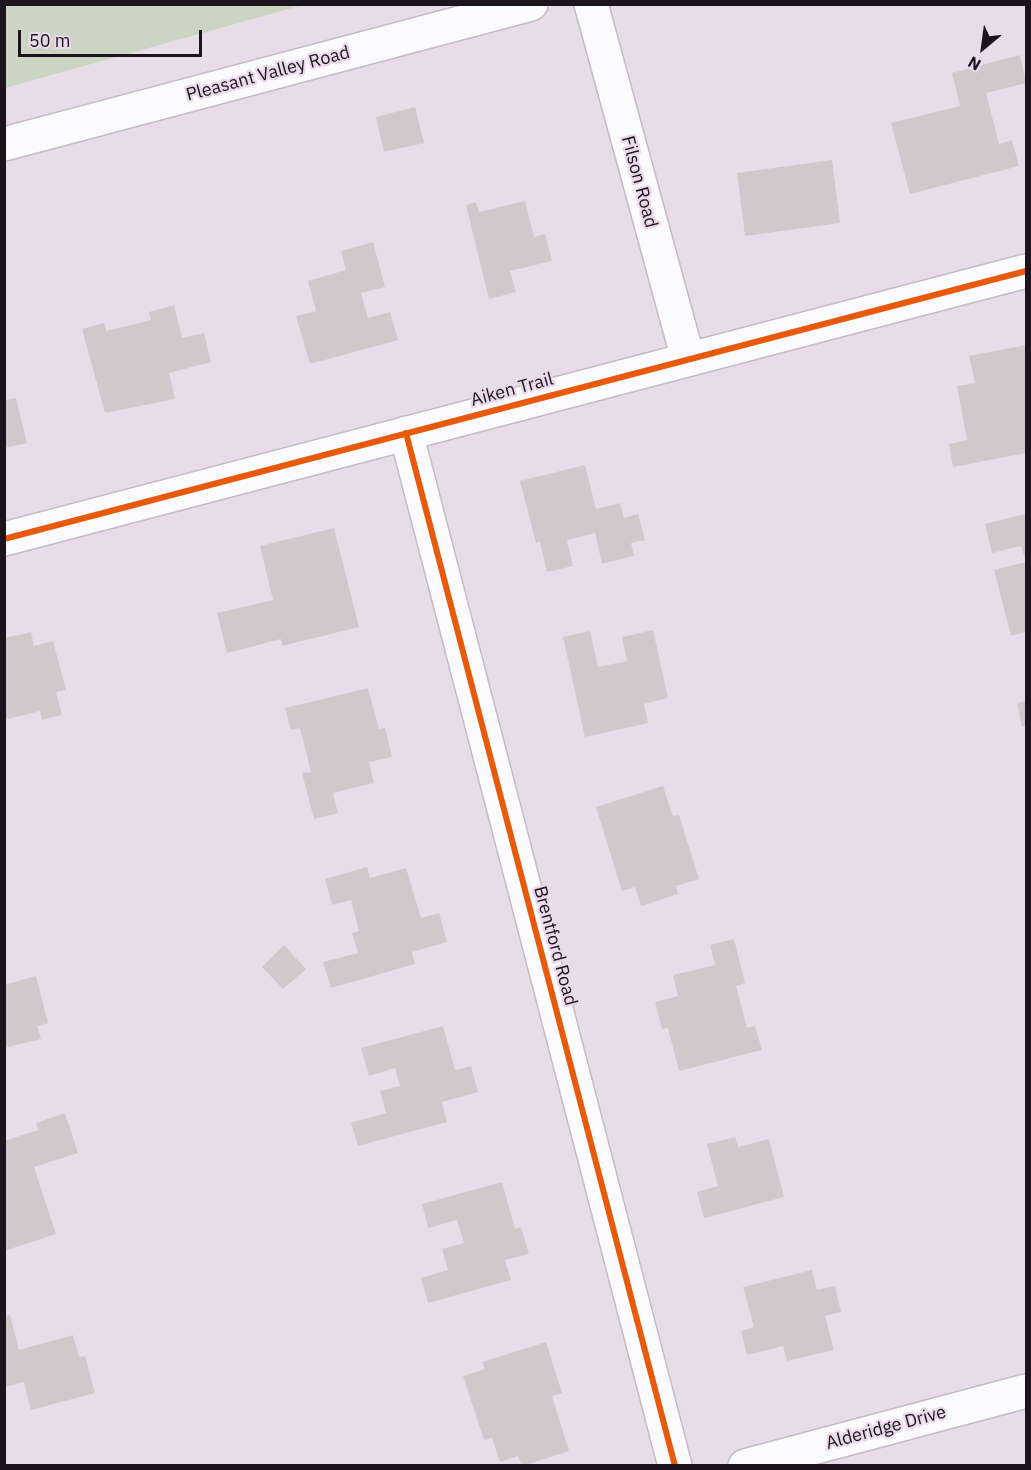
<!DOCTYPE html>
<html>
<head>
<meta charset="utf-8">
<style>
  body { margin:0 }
  #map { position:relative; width:1031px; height:1470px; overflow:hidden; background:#e7dde8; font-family:"IBM Plex Sans",sans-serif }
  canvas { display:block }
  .frame { position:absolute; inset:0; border:6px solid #1b141c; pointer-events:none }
  .north { position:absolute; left:953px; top:18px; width:60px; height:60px; -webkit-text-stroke:4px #ebd8ed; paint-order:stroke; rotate:209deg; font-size:16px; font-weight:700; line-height:24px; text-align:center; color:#1b141c }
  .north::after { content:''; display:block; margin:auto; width:21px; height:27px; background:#1b141c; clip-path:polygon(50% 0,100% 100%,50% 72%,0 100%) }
  .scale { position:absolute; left:18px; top:30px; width:184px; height:27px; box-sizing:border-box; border:3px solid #1b141c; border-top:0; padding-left:8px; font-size:18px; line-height:21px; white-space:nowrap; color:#1b141c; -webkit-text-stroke:4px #ebd8ed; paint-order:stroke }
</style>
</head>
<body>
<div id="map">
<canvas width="1031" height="1470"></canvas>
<div class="frame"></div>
<div class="north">N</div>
<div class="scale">50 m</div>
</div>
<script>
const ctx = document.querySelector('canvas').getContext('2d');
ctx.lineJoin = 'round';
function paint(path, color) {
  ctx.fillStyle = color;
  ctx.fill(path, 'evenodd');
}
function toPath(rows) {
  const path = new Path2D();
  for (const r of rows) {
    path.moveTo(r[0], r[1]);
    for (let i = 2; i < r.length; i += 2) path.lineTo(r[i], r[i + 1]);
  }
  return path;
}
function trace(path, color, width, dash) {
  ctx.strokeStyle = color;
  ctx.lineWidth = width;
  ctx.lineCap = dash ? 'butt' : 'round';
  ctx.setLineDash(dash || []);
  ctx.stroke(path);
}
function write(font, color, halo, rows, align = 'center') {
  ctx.font = font + ' "IBM Plex Sans",sans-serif';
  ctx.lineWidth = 4.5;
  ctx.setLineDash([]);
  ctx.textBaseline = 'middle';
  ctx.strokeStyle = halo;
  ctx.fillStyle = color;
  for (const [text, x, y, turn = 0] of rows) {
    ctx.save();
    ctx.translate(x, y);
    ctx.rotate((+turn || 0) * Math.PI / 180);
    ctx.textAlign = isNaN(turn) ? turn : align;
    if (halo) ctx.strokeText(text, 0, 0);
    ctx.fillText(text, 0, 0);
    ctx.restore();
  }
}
paint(toPath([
  [5,4,303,4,303,5,5,88]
]), '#ccd4c4');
paint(toPath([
  [1020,55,1026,83,986,93,999,144,1012,140,1019,166,910,194,891,123,960,106,952,73],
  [415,107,424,143,384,152,376,117],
  [832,160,840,223,745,236,737,173],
  [525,201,534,237,545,234,552,261,510,271,516,292,489,299,466,205,476,202,479,212],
  [373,242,385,287,361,293,368,318,390,312,398,340,310,364,296,316,316,311,308,281,346,270,341,251],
  [174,305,182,338,204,333,211,362,169,373,175,399,105,413,82,329,104,323,106,331,151,320,149,312],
  [1026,345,1026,453,953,467,949,444,967,440,957,386,975,383,969,356],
  [16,398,27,443,4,448,4,400],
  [585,465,596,509,620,503,624,518,638,514,645,540,631,543,634,556,602,564,595,533,567,540,573,566,547,572,540,542,536,543,520,481],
  [1026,514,1026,632,1011,636,994,570,1026,562,1021,546,992,553,985,524],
  [334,528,359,627,282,646,281,639,227,653,217,613,273,600,260,546],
  [653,630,668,698,644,704,648,723,585,737,563,637,590,631,598,667,627,661,622,637],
  [31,632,34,646,53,641,66,690,56,692,62,715,42,720,40,711,4,720,4,638],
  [368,688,379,729,385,728,392,757,369,762,374,783,333,793,338,813,314,819,302,773,311,772,300,728,291,730,285,708],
  [1026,701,1026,726,1022,727,1017,703],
  [663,786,673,816,679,815,699,879,676,886,678,894,641,906,635,887,622,891,596,807],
  [367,867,370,878,406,868,421,918,439,913,447,942,412,952,415,964,331,988,323,962,358,953,352,933,359,931,351,900,332,905,325,879],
  [734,939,745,983,736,986,747,1028,755,1026,762,1050,679,1071,668,1028,662,1029,655,1002,678,996,673,975,715,965,710,945],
  [284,945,306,969,283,989,262,967],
  [36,976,48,1023,37,1026,41,1039,4,1048,4,985],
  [443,1026,455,1070,471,1066,478,1092,442,1102,447,1122,358,1146,351,1123,386,1113,380,1091,400,1086,395,1068,369,1076,361,1048],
  [65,1113,78,1153,34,1167,56,1234,4,1251,4,1141,38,1130,36,1123],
  [735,1137,738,1147,769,1139,784,1197,704,1218,697,1192,718,1186,707,1144],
  [502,1182,515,1229,521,1227,529,1254,505,1260,511,1280,428,1303,421,1278,448,1270,442,1249,464,1243,457,1220,428,1228,422,1204],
  [812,1270,817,1290,835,1286,841,1312,825,1316,834,1350,787,1361,783,1346,747,1355,741,1331,754,1327,743,1287],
  [10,1315,19,1350,73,1335,79,1357,85,1356,95,1393,31,1410,24,1382,4,1387,4,1316],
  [546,1342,562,1393,552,1396,569,1451,522,1466,518,1456,500,1462,492,1438,484,1440,463,1376,485,1369,482,1362]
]), '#d2c8cb');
const minor = toPath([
  [591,4,688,359],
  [4,144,531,4],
  [406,433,675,1466],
  [4,539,1026,271],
  [745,1466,1026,1391]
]);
trace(minor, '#c2bbc4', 36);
trace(minor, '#fbfafc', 33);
trace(toPath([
  [406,433,675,1466],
  [4,539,1026,271]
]), '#e8590c', 6);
write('18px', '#1b141c', '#ebd8ed', [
  ["Pleasant Valley Road",268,74,-15],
  ["Filson Road",639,182,75],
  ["Aiken Trail",512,390,-15],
  ["Brentford Road",555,946,75],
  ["Alderidge Drive",886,1428,-15]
]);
</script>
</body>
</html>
